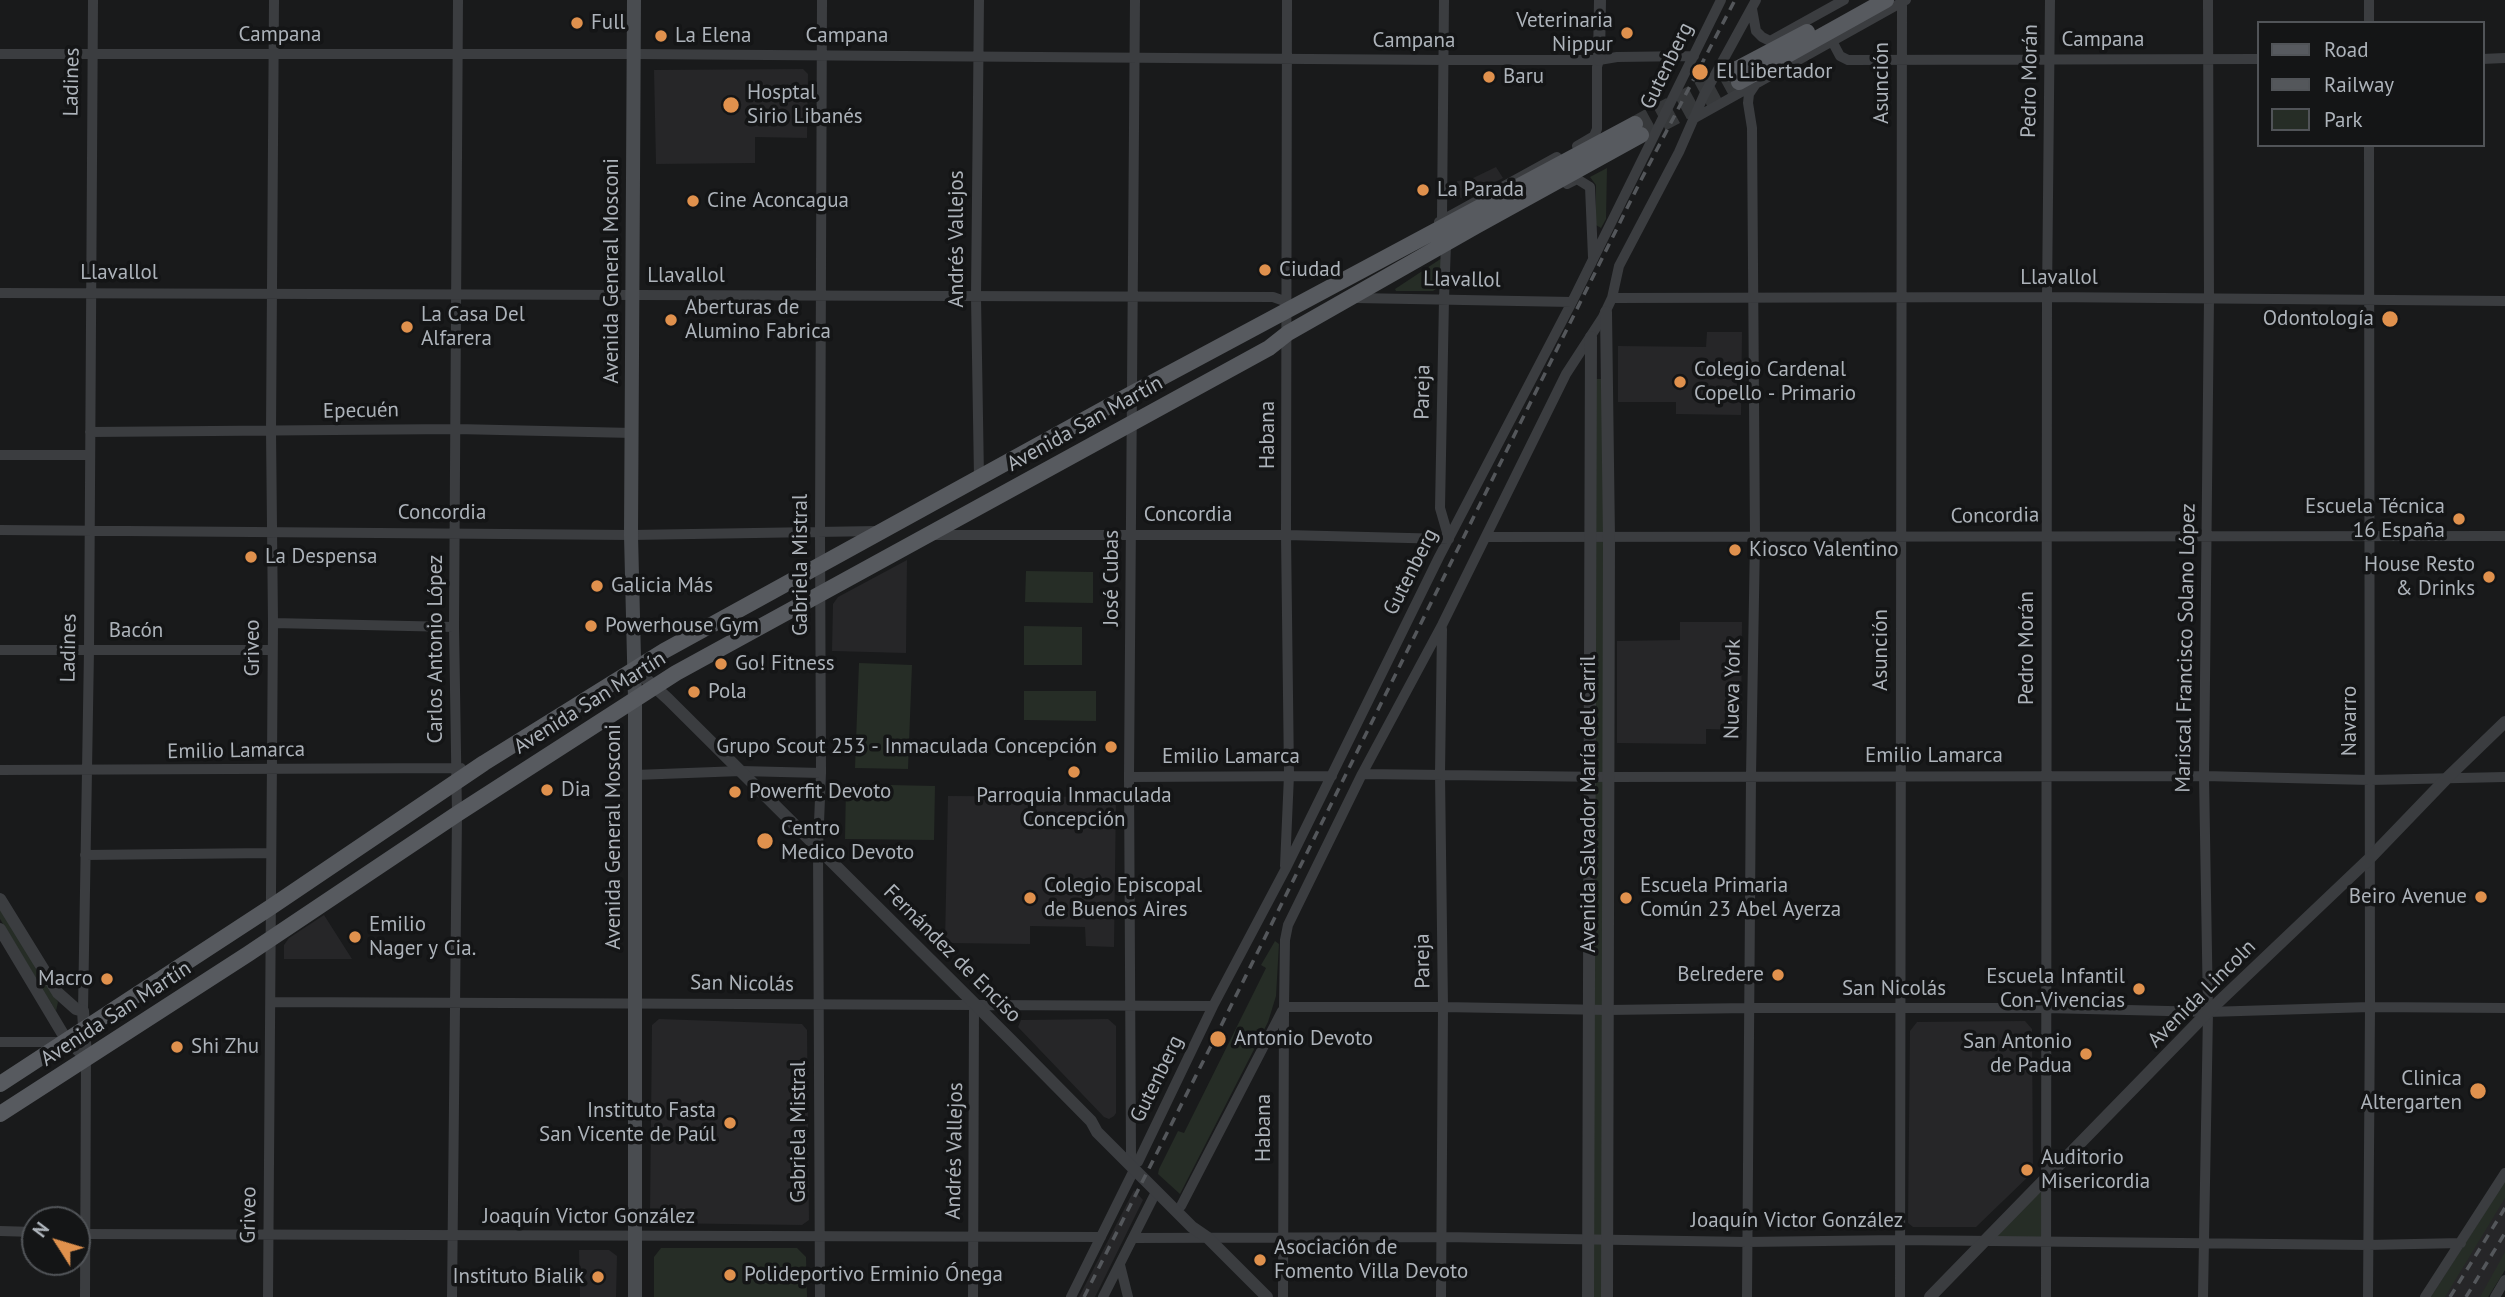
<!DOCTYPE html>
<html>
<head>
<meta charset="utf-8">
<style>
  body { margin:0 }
  #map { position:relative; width:2505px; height:1297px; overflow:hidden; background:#191a1b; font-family:"PT Sans",sans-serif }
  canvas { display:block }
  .legend { position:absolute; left:2257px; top:21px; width:228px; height:126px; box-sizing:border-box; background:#141516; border:2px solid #515458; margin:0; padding:9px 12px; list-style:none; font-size:21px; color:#adb3ba }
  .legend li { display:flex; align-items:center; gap:14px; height:35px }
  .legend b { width:35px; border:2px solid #515458 }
  .north { position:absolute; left:21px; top:1206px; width:70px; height:70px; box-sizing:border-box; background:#141516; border:2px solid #515458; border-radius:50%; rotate:307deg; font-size:19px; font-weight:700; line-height:28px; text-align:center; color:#adb3ba }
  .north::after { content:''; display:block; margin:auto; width:24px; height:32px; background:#e0914d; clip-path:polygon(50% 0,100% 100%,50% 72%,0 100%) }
</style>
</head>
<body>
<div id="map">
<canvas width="2505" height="1297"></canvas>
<ul class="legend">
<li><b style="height:9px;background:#575a5f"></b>Road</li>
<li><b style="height:9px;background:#54575b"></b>Railway</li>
<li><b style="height:19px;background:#262d26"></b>Park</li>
</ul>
<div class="north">N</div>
</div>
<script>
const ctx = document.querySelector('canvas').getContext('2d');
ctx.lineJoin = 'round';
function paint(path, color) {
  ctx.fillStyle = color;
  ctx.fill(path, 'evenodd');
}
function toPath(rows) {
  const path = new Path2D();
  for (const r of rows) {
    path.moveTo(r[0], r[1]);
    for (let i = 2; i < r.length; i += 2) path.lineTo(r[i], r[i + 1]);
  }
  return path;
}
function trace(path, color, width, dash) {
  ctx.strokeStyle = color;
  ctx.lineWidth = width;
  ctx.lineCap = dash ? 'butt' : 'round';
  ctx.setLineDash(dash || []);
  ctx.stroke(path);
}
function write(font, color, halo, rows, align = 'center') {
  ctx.font = font + ' "PT Sans",sans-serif';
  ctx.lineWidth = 7;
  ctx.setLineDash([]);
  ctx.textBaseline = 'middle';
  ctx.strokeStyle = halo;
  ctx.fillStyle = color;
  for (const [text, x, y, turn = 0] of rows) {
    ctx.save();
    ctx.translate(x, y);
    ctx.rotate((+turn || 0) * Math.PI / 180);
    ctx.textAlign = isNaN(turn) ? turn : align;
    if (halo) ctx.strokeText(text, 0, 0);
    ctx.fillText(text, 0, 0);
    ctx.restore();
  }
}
paint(toPath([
  [803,69,808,74,807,138,755,137,755,163,656,164,654,70],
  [1496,167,1503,178,1463,199,1458,196,1457,181,1469,180],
  [1707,332,1742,332,1741,415,1676,414,1676,402,1618,402,1618,346,1706,347],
  [907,560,906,653,832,651,833,604,838,597],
  [1680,622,1742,622,1741,730,1706,729,1706,744,1617,743,1617,641,1680,640],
  [948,796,1116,797,1114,947,1086,946,1085,927,1030,926,1030,944,945,943],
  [324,915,352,959,284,959,284,945,289,938],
  [659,1019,802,1024,807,1030,809,1220,802,1225,658,1223,650,1215,652,1025],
  [1108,1019,1116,1026,1116,1113,1114,1116,1109,1119,1104,1117,1018,1027,1021,1020],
  [2025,1021,2032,1029,2033,1172,1976,1227,1913,1227,1908,1223,1910,1031,1917,1022],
  [2505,1181,2505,1270,2488,1297,2431,1297],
  [1134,1190,1143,1200,1095,1297,1079,1297],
  [579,1250,609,1250,617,1256,616,1297,580,1297]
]), '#262628');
paint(toPath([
  [1607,168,1606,219,1601,228,1596,225,1596,185,1590,177],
  [1442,258,1439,287,1433,291,1396,291,1395,289],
  [1592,379,1607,379,1607,1297,1588,1297],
  [1026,571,1093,572,1093,603,1025,602],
  [1024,626,1082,627,1082,665,1024,665],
  [859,663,912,665,908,769,855,768],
  [1024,691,1096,691,1096,721,1024,720],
  [846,784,935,786,934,840,845,839],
  [0,909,58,1002,56,1011,0,919],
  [1275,941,1279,944,1276,996,1268,1022,1180,1194,1158,1174,1159,1169,1178,1131,1184,1133,1266,968,1261,965],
  [2046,1179,2046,1242,1984,1242],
  [2505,1181,2505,1198,2445,1297,2431,1297],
  [661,1248,797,1248,806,1257,807,1297,654,1297,654,1257],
  [2505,1252,2505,1270,2488,1297,2480,1297]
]), '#262d26');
trace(toPath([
  [1635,124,1733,71],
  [1641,135,1739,82]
]), '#37393b', 16, [16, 8]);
trace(toPath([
  [979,0,976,297,979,478],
  [1752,9,1756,31,1762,37,1770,41,1844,0],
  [2369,23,2369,0],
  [1832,41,1840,56,1848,60,2258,59],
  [0,54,633,54,1444,60,1599,60,1617,57,1694,56],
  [2482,59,2505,58],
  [1693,119,1906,0],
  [1577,146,1594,136,1597,129,1597,67,1599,60],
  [1567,184,1577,179,1590,187,1593,257],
  [1442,218,1444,0],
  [1439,222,1557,157],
  [0,293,1273,297,1287,302],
  [1356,298,1572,302],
  [1612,298,2047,297,2505,301],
  [90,432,456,429,633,433],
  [0,455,90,455],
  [0,530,631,535,878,531],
  [932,535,1286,535,1449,539],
  [1486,537,2505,536],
  [1449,539,1440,508,1444,299,1446,244,1450,243],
  [273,623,454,627],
  [0,650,272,650],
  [0,770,461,768],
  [1362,774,1608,777,2204,776,2370,780,2505,777],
  [635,775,741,771,821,773],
  [1129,777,1332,776],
  [85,855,270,853],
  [1285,866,1289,775,1286,535,1287,0],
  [271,1002,1213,1006],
  [1284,1007,1443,1007,1608,1010,1749,1008,2047,1008,2208,1012,2370,1007,2505,1008],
  [83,1011,89,650,93,0],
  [0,1042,59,1042],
  [1131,1156,1129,777,1135,0],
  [1138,1162,1213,1006,1285,870,1439,557,1572,302,1721,0],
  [1181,1206,1282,1011],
  [0,1231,35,1232],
  [77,1234,1101,1237],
  [1133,1238,1443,1237,1747,1242,1899,1240,2368,1245,2461,1243],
  [1120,1265,1128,1297],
  [85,1297,86,1057],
  [268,1297,273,623,271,431,274,0],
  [452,1297,457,814,454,627,458,0],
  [820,1297,818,848,821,773,820,533,822,0],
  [973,1297,974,1005],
  [1071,1297,1134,1170],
  [1103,1297,1156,1192],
  [1283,1297,1284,1007,1285,940,1288,925,1362,774,1442,625,1566,374,1603,317,1612,298,1619,266,1679,152,1704,95,1756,0],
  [1441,1297,1443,1007,1440,774,1442,629],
  [1747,1297,1751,776,1755,538,1752,128,1748,103,1749,94,1755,85],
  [1900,1297,1902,4],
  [2046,1297,2047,297,2050,0],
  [2203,1297,2208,1012,2204,776,2209,298,2208,0],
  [2368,1297,2370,1007,2369,145],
  [2425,1297,2505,1173],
  [2495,1297,2505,1280]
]), '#3b3d40', 10);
trace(toPath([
  [1599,60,1600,0],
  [1606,312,1609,538,1607,1297],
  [635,669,668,699,1012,1041,1091,1121,1097,1132,1192,1227,1208,1238,1267,1297],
  [0,899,58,993,76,1009,83,1011,86,1057],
  [0,929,67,1041,86,1057],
  [1588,1297,1591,337],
  [1930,1297,2208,1012,2369,859,2447,778,2505,722]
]), '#3b3d40', 12);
trace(toPath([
  [634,0,631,535,635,699,635,1297]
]), '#494c50', 14);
trace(toPath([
  [1733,71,1807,32],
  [1739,82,1886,0],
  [0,1084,271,907,484,763,664,651,1131,394,1635,124],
  [0,1114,248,954,457,814,676,673,1269,348,1288,333,1476,226,1641,135]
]), '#575a5f', 16);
trace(toPath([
  [1084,1297,1215,1038,1641,180,1735,0],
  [2450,1297,2505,1208],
  [2466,1297,2505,1233]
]), '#54575b', 3.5, [9, 7]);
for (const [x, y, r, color] of [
  [577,23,7,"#e0914d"],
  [1627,33,7,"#e0914d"],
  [661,36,7,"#e0914d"],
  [1700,72,9,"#e0914d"],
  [1489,77,7,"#e0914d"],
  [731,105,9,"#e0914d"],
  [1423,190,7,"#e0914d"],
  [693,201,7,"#e0914d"],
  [1265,270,7,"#e0914d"],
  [2390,319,9,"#e0914d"],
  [671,320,7,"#e0914d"],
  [407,327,7,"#e0914d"],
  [1680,382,7,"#e0914d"],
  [2459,519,7,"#e0914d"],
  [1735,550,7,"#e0914d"],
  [251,557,7,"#e0914d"],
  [2489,577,7,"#e0914d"],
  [597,586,7,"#e0914d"],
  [591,626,7,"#e0914d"],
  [721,664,7,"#e0914d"],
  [694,692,7,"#e0914d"],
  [1111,747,7,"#e0914d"],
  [1074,772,7,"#e0914d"],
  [547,790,7,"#e0914d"],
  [735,792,7,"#e0914d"],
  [765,841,9,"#e0914d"],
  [2481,897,7,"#e0914d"],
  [1030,898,7,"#e0914d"],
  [1626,898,7,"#e0914d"],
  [355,937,7,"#e0914d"],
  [1778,975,7,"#e0914d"],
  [107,979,7,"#e0914d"],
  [2139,989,7,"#e0914d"],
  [1218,1039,9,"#e0914d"],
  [177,1047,7,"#e0914d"],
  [2086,1054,7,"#e0914d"],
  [2478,1091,9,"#e0914d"],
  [730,1123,7,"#e0914d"],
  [2027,1170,7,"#e0914d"],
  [1260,1260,7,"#e0914d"],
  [730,1275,7,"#e0914d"],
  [598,1277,7,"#e0914d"]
]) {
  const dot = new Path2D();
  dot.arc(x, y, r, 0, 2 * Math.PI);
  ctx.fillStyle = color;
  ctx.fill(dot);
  trace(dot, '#141516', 2.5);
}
write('21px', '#adb3ba', '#141516', [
  ["Veterinaria",1613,21,"right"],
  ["Nippur",1613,45,"right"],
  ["Full",591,23],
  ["La Elena",675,36],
  ["El Libertador",1716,72],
  ["Baru",1503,77],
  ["Hosptal",747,93],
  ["Sirio Libanés",747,117],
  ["La Parada",1437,190],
  ["Cine Aconcagua",707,201],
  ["Ciudad",1279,270],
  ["Aberturas de",685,308],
  ["Alumino Fabrica",685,332],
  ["La Casa Del",421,315],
  ["Alfarera",421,339],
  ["Odontología",2374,319,"right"],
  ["Colegio Cardenal",1694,370],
  ["Copello - Primario",1694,394],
  ["Escuela Técnica",2445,507,"right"],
  ["16 España",2445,531,"right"],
  ["Kiosco Valentino",1749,550],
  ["La Despensa",265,557],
  ["House Resto",2475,565,"right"],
  ["& Drinks",2475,589,"right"],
  ["Galicia Más",611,586],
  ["Powerhouse Gym",605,626],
  ["Go! Fitness",735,664],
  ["Pola",708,692],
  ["Grupo Scout 253 - Inmaculada Concepción",1097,747,"right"],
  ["Dia",561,790],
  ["Powerfit Devoto",749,792],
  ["Parroquia Inmaculada",1074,796,"center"],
  ["Concepción",1074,820,"center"],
  ["Centro",781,829],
  ["Medico Devoto",781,853],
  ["Colegio Episcopal",1044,886],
  ["de Buenos Aires",1044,910],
  ["Escuela Primaria",1640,886],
  ["Común 23 Abel Ayerza",1640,910],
  ["Beiro Avenue",2467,897,"right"],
  ["Emilio",369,925],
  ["Nager y Cia.",369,949],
  ["Belredere",1764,975,"right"],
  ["Escuela Infantil",2125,977,"right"],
  ["Con-Vivencias",2125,1001,"right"],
  ["Macro",93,979,"right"],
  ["Antonio Devoto",1234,1039],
  ["San Antonio",2072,1042,"right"],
  ["de Padua",2072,1066,"right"],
  ["Shi Zhu",191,1047],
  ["Clinica",2462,1079,"right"],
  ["Altergarten",2462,1103,"right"],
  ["Instituto Fasta",716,1111,"right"],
  ["San Vicente de Paúl",716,1135,"right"],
  ["Auditorio",2041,1158],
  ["Misericordia",2041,1182],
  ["Asociación de",1274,1248],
  ["Fomento Villa Devoto",1274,1272],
  ["Polideportivo Erminio Ónega",744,1275],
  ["Instituto Bialik",584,1277,"right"]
], 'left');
write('21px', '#adb3ba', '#141516', [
  ["Campana",280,35],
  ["Campana",847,36],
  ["Campana",2103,40],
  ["Campana",1414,41],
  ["Gutenberg",1667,66,-64],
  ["Pedro Morán",2030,81,-89],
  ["Ladines",72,82,-89],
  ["Asunción",1882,83,-90],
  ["Andrés Vallejos",957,239,-90],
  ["Avenida General Mosconi",612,271,-90],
  ["Llavallol",119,273],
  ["Llavallol",686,276],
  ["Llavallol",2059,278],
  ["Llavallol",1462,280,1],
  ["Pareja",1423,392,-89],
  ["Epecuén",361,411,-1],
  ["Avenida San Martín",1085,424,-29],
  ["Habana",1268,435,-90],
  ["Concordia",442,513],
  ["Concordia",1188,515],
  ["Concordia",1995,516,-1],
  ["Gabriela Mistral",801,565,-90],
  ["Gutenberg",1411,572,-63],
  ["José Cubas",1112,578,-90],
  ["Bacón",136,631],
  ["Ladines",69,648,-89],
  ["Griveo",253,648,-90],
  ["Pedro Morán",2027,648,-90],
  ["Mariscal Francisco Solano López",2186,648,-89],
  ["Carlos Antonio López",436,649,-90],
  ["Asunción",1881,650,-90],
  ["Nueva York",1733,689,-89],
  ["Avenida San Martín",590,703,-32],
  ["Navarro",2350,721,-90],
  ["Emilio Lamarca",236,751,-1],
  ["Emilio Lamarca",1934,756],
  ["Emilio Lamarca",1231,757],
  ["Avenida Salvador María del Carril",1589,804,-90],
  ["Avenida General Mosconi",614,837,-90],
  ["Fernández de Enciso",952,954,45],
  ["Pareja",1423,961,-91],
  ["San Nicolás",742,984,1],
  ["San Nicolás",1894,989],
  ["Avenida Lincoln",2202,994,-45],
  ["Avenida San Martín",116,1014,-33],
  ["Gutenberg",1157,1079,-64],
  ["Habana",1264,1128,-90],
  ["Gabriela Mistral",799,1132,-90],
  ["Andrés Vallejos",955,1151,-89],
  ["Griveo",249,1215,-89],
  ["Joaquín Victor González",589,1217],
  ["Joaquín Victor González",1797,1221]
]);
</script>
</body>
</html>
